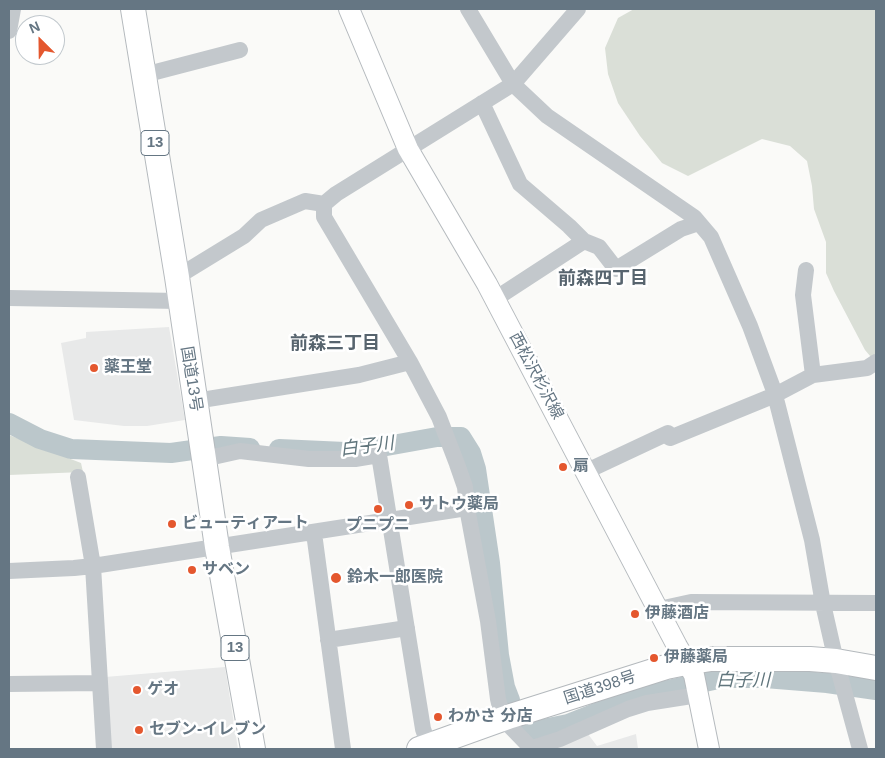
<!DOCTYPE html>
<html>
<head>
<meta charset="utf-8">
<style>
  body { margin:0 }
  #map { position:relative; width:885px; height:758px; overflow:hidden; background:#fafaf8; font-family:Arial,sans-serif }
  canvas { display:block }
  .frame { position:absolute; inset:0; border:10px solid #657683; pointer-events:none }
  .north { position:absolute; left:15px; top:15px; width:50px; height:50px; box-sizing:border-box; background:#fff; border:1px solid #c1c8cd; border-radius:50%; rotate:337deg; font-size:14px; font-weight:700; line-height:20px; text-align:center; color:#657683 }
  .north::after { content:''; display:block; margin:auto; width:18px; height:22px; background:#e4572e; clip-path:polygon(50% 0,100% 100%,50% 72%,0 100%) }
</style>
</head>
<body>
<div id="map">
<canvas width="885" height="758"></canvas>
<div class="frame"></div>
<div class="north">N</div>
</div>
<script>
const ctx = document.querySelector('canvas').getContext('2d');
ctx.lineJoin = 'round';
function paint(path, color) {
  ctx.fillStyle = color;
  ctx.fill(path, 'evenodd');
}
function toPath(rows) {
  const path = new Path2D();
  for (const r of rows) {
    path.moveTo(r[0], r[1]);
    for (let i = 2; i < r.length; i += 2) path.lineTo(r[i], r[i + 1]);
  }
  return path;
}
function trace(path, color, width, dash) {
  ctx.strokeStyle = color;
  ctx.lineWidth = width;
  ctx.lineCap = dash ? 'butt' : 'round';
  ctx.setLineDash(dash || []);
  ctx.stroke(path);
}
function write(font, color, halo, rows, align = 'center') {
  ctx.font = font + ' Arial,"Noto Sans JP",sans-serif';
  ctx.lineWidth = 5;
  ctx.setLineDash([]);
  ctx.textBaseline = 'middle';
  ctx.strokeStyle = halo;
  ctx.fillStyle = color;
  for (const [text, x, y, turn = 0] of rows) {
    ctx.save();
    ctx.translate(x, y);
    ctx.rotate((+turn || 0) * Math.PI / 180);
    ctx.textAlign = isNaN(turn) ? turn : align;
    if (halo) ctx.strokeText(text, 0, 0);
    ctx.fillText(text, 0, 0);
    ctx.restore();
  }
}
paint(toPath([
  [169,327,185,420,147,426,124,426,74,420,61,343,86,338,86,332],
  [225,667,238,749,110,749,105,677],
  [588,734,597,746,636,734,638,749,552,749]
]), '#e8e9e9');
paint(toPath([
  [634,9,876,9,876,363,865,350,834,291,826,273,826,242,814,209,812,186,807,161,790,146,762,139,688,176,662,163,640,136,618,103,608,74,605,48,618,18],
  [9,435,81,463,83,472,9,475]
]), '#dadfd7');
trace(toPath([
  [9,423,40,439,71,449,171,453,221,446,250,448],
  [279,449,345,452,370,449,437,437,461,437,471,453,476,469,490,563,499,655,505,687,510,700],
  [528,727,533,731,568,724,636,697,723,678,765,678,827,683,876,690]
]), '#bbc7cb', 20);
const major = toPath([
  [349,9,408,149,487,284,677,646,694,675,709,749]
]);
const highway = toPath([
  [133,9,177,277,217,547,253,749],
  [419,749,511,716,666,667,686,663,711,659,810,659,836,661,876,668]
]);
trace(major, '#b5babe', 22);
trace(highway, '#b4b9bd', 26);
trace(toPath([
  [468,9,513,84,547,116,694,217,711,237,750,326,774,391,812,540,823,604,836,661,860,749],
  [9,31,13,9],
  [144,75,240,50],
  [482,103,520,184,569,226,584,241,599,247,616,269,681,229,699,223],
  [324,204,324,217,410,362,439,417,457,464,465,487,467,508,488,621,498,699,503,719,532,749],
  [324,204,336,194,513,84,578,9],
  [177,277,244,236,261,220,305,201,324,204],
  [9,298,179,301],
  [495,299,584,241],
  [813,375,867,368,876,362],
  [195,401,359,375,410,362],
  [204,459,240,451,309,459,355,459,379,455,423,729,430,749],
  [587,471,668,433,670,438,775,395,813,375,803,295,806,270],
  [78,477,93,566,104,749],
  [314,533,343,749],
  [9,571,74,568,93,566,467,508],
  [659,609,691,602,876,603],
  [328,640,407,628],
  [9,684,99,683],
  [532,748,560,739,628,709,647,703,698,695]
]), '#c3c8cc', 16);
trace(major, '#fff', 20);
trace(highway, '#fff', 24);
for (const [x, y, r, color] of [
  [94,368,5,"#e4572e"],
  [563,467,5,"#e4572e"],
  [409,505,5,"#e4572e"],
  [378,509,5,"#e4572e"],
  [172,524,5,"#e4572e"],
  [192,570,5,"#e4572e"],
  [336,578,6,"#e4572e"],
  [635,614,5,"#e4572e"],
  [654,658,5,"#e4572e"],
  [137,690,5,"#e4572e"],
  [438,717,5,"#e4572e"],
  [139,730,5,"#e4572e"]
]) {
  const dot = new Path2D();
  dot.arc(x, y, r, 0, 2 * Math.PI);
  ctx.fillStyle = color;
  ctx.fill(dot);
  trace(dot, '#fff', 2);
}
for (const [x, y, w] of [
  [155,143,28],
  [235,648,28]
]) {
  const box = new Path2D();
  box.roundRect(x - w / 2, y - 12.5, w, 25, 4);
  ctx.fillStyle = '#fff';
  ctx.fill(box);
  trace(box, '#657683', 1);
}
write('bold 15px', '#657683', null, [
  ["13",155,143],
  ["13",235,648]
]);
write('bold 16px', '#657683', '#fff', [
  ["薬王堂",104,368],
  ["扇",573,467],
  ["サトウ薬局",419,505],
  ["ビューティアート",182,524],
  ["プニプニ",378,526,"center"],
  ["サベン",202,570],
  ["鈴木一郎医院",347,578],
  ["伊藤酒店",645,614],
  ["伊藤薬局",664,658],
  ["ゲオ",147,690],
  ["わかさ 分店",448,717],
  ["セブン-イレブン",149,730]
], 'left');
write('16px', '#657683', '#fff', [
  ["西松沢杉沢線",536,376,62],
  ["国道13号",191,379,81],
  ["国道398号",600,688,-18]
]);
write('bold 18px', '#57646e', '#fff', [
  ["前森四丁目",603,279],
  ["前森三丁目",335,344]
]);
write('italic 18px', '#60757c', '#fff', [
  ["白子川",367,447,-7],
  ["白子川",743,681]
]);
</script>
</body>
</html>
